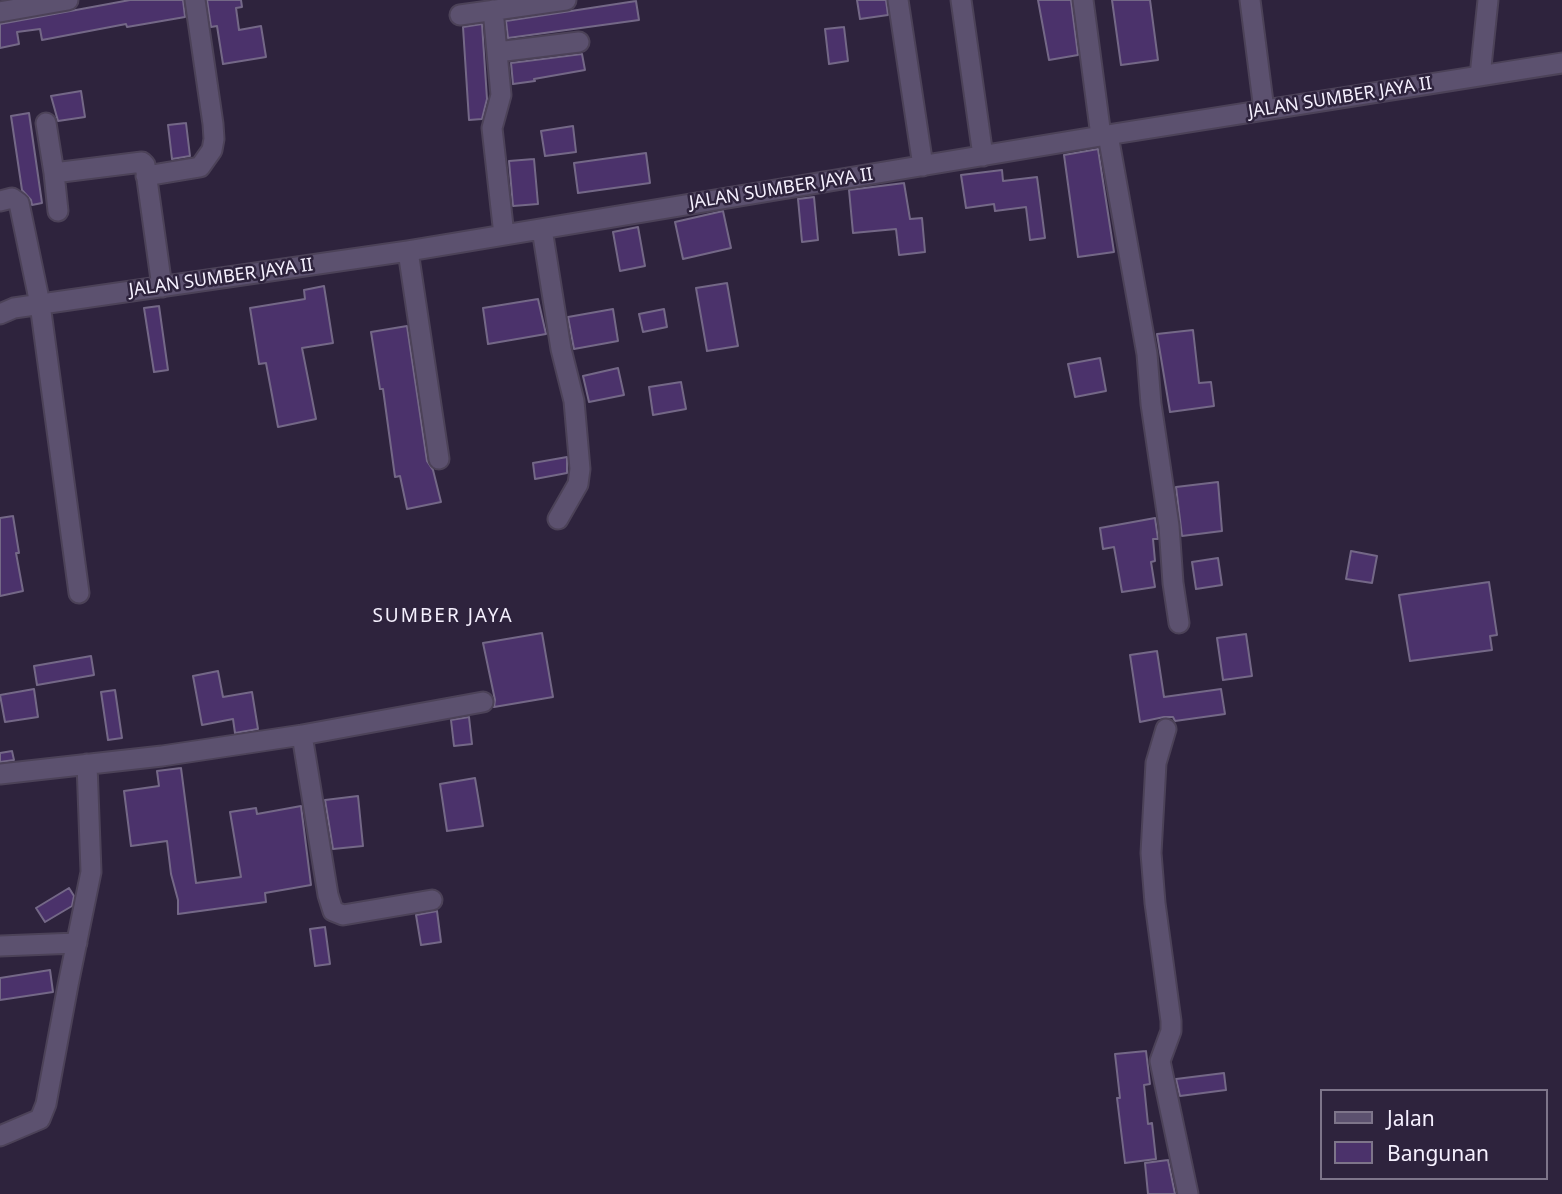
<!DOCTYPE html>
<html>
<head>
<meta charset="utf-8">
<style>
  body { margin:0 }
  #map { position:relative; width:1562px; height:1194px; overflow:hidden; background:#2e233d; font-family:"Noto Sans",sans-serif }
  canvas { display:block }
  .legend { position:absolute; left:1320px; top:1089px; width:228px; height:91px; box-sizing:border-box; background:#2e233d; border:2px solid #7e758a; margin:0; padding:9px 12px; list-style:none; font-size:21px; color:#f5f0fe }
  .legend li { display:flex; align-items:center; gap:14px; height:35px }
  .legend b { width:35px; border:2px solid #7e758a }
</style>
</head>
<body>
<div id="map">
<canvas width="1562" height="1194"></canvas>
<ul class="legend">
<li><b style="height:9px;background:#5c516f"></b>Jalan</li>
<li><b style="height:19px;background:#4b326b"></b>Bangunan</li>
</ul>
</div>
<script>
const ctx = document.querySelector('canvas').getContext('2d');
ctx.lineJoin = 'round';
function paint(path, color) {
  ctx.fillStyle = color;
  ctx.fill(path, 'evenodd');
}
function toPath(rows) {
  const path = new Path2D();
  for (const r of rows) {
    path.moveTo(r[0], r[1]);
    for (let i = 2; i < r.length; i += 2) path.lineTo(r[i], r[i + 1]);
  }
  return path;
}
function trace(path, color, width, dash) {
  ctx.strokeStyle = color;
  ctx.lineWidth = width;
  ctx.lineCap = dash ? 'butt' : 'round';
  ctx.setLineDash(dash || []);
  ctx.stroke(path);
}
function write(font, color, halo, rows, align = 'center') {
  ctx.font = font + ' "Noto Sans",sans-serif';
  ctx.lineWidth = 5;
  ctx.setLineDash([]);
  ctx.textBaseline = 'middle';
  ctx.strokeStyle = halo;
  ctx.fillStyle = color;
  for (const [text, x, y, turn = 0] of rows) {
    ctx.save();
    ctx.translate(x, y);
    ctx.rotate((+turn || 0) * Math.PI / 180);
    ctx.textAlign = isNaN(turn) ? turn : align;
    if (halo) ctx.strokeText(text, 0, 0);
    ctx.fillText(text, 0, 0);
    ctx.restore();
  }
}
const building = toPath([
  [130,0,183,0,185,17,127,27,126,24,42,40,40,29,17,32,19,44,0,48,0,24,130,0],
  [207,0,241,0,242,7,236,8,239,30,261,26,266,57,223,64,217,26,211,27,207,0],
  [857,0,886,0,888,15,860,19,857,0],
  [1038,0,1071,0,1078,55,1049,60,1038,0],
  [1112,0,1150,0,1158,60,1121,65,1112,0],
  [636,1,639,20,508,38,506,21,636,1],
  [482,24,487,99,482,119,469,120,463,27,482,24],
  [844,27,848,61,829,64,825,29,844,27],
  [582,54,585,70,534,79,535,81,513,84,511,63,582,54],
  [81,91,85,117,58,121,51,96,81,91],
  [29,113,42,203,32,205,31,200,22,190,11,116,29,113],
  [186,123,190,156,172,159,168,125,186,123],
  [573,126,576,152,545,156,541,131,573,126],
  [1098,149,1114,252,1078,257,1064,155,1098,149],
  [646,153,650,183,578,193,574,163,646,153],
  [534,159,538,204,513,206,509,161,534,159],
  [1002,170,1003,181,1037,177,1045,238,1030,240,1026,207,995,211,994,204,966,208,961,175,1002,170],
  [904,183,910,219,922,218,925,252,899,255,896,229,853,233,849,190,904,183],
  [814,197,818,240,802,242,798,199,814,197],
  [723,211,731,248,683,259,675,222,723,211],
  [638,227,645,266,620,271,613,232,638,227],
  [727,283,738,346,707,351,696,288,727,283],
  [324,286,333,343,302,348,316,419,278,427,266,363,259,364,250,308,305,299,304,290,324,286],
  [538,299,546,334,488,344,483,308,538,299],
  [159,306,168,370,154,372,144,308,159,306],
  [613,309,618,341,574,349,568,317,613,309],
  [664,309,667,327,643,332,639,314,664,309],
  [407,326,427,461,433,470,441,502,407,509,400,476,395,477,383,389,380,389,371,332,407,326],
  [1193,330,1199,383,1211,382,1214,406,1170,412,1157,334,1193,330],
  [1100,358,1106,391,1075,397,1068,364,1100,358],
  [618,368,624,395,589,402,583,376,618,368],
  [681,382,686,409,653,415,649,387,681,382],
  [567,457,567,473,535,479,533,463,567,457],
  [1218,482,1222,531,1182,536,1176,487,1218,482],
  [13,516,19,553,16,553,23,591,0,596,0,518,13,516],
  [1155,518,1158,539,1153,539,1155,561,1151,562,1155,587,1122,592,1114,547,1103,549,1100,528,1155,518],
  [1351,551,1377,556,1372,583,1346,579,1351,551],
  [1218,558,1222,585,1196,589,1192,562,1218,558],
  [1489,582,1497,635,1490,636,1492,650,1410,661,1399,595,1489,582],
  [542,633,553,697,494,707,495,700,483,643,542,633],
  [1246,634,1252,676,1223,680,1217,638,1246,634],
  [1157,651,1164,697,1221,689,1225,714,1175,721,1173,717,1164,717,1140,722,1130,655,1157,651],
  [91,656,94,675,37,685,34,666,91,656],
  [218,671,223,697,252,692,258,729,235,733,233,719,202,725,193,676,218,671],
  [34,689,38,717,5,722,0,695,34,689],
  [115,690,122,738,108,740,101,692,115,690],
  [469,717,472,744,454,746,451,720,469,717],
  [12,751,14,760,0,762,0,753,12,751],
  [181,768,196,883,241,877,230,812,256,808,257,814,301,806,311,885,265,893,266,902,178,914,178,900,171,874,167,841,131,846,124,791,159,786,157,771,181,768],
  [475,778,483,826,447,831,440,784,475,778],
  [358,796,363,846,333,849,325,800,358,796],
  [69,888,74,896,72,906,45,922,36,908,69,888],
  [437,911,441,942,421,945,416,915,437,911],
  [325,927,330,964,315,966,310,929,325,927],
  [50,970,53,992,0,1000,0,978,50,970],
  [1146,1051,1150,1084,1144,1085,1148,1124,1152,1123,1156,1159,1125,1163,1117,1098,1120,1098,1115,1054,1146,1051],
  [1224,1073,1226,1090,1180,1096,1176,1079,1224,1073],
  [1168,1160,1175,1194,1148,1194,1145,1163,1168,1160]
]);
paint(building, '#4b326b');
trace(building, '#746887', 2);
const minor = toPath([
  [898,0,923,166],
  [961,0,983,156],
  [1083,0,1101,136],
  [1250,0,1264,110],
  [493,10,501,95,492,128,504,235],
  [0,12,68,0],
  [460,15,566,0],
  [497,52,579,42],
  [1480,76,1488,0],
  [46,123,54,173],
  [1108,135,1147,354,1151,404,1169,526,1173,583,1179,623],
  [146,176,200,167,212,150,214,139,213,124,195,0],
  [0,201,12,198,19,203,40,304,79,593],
  [58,211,54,173,142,162,145,165,162,287],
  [542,229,561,349,574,401,580,469,578,484,558,519],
  [408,251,439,459],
  [0,314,14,308,408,251,1101,136,1562,63],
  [1166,729,1156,763,1151,853,1155,903,1171,1021,1171,1031,1160,1061,1188,1194],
  [302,735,328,895,333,911,343,915,432,900],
  [0,774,162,756,302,735,483,702],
  [0,946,77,943],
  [0,1136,40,1119,46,1104,68,985,91,872,87,764]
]);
trace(minor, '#4c4258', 23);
trace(minor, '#5c516f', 19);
write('18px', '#f5f0fe', '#2e233d', [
  ["JALAN SUMBER JAYA II",1340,98,-9],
  ["JALAN SUMBER JAYA II",781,189,-9],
  ["JALAN SUMBER JAYA II",221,278,-8]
]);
ctx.letterSpacing = '2px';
write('19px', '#f5f0fe', '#2e233d', [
  ["SUMBER JAYA",443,617]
]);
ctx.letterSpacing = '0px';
</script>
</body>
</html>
